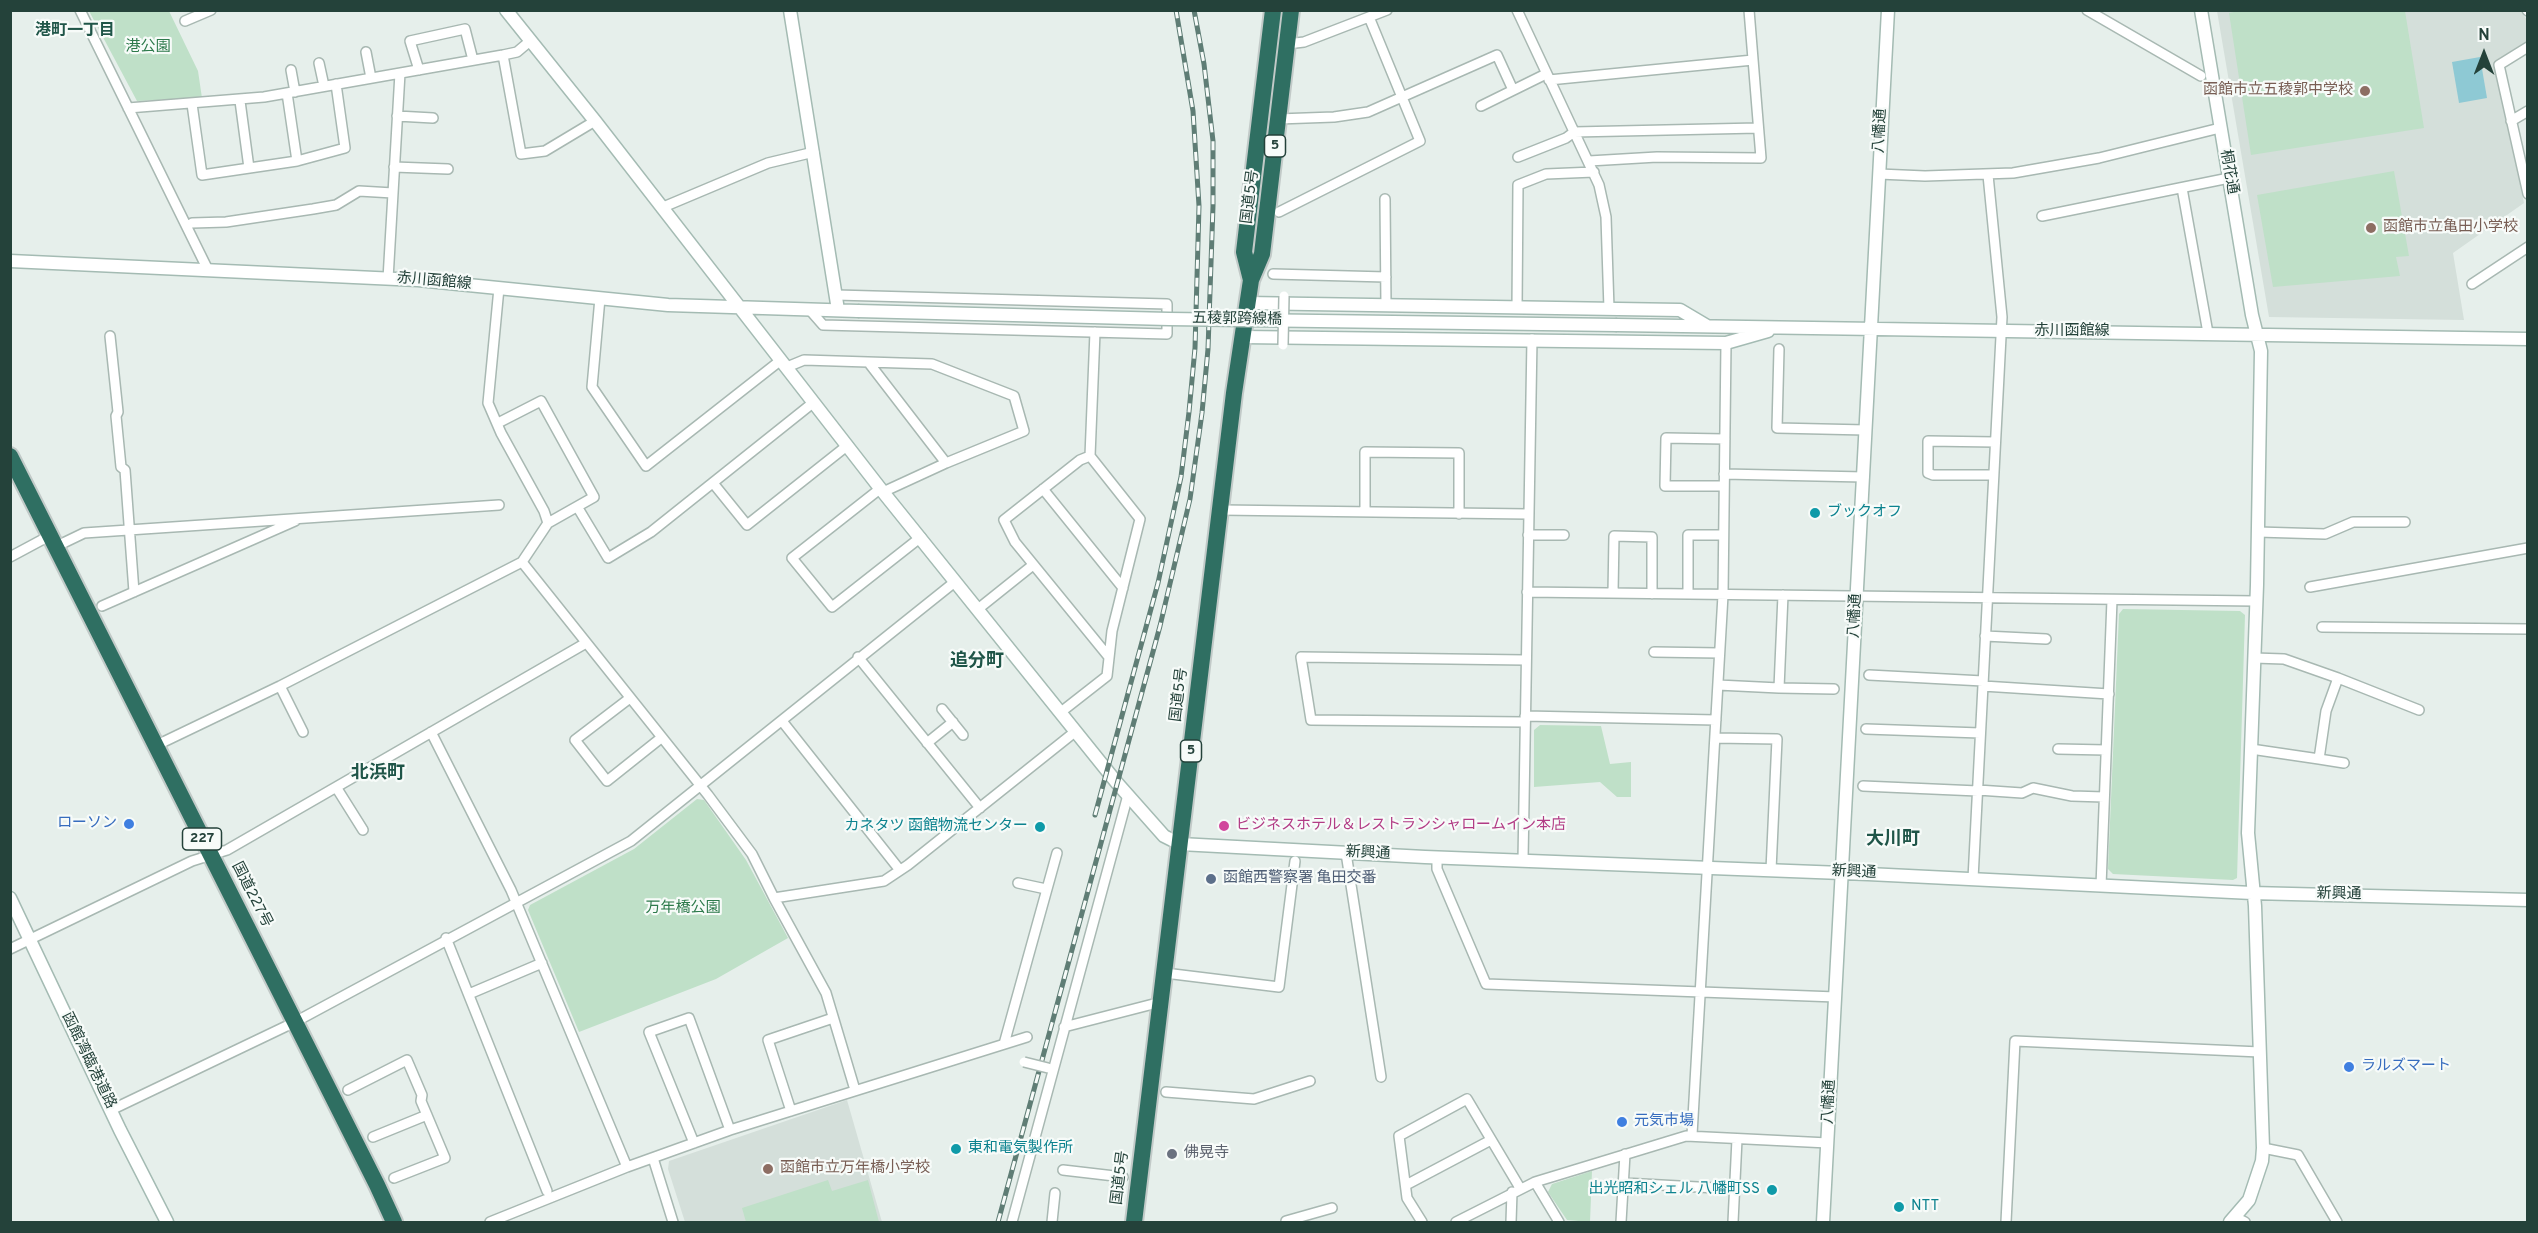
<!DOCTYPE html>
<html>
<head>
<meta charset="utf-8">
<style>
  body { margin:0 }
  #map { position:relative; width:2538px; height:1233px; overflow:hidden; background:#e6efeb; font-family:Overpass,sans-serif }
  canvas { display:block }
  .frame { position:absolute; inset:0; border:12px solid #24423a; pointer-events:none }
  .north { position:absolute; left:2454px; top:24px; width:60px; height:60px; -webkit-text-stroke:4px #f7fbf9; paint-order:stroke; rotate:0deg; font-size:16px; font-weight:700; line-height:24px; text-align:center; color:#24423a }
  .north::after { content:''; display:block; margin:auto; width:21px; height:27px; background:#24423a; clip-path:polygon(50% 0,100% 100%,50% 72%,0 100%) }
</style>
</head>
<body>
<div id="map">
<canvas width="2538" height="1233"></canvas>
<div class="frame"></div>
<div class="north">N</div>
</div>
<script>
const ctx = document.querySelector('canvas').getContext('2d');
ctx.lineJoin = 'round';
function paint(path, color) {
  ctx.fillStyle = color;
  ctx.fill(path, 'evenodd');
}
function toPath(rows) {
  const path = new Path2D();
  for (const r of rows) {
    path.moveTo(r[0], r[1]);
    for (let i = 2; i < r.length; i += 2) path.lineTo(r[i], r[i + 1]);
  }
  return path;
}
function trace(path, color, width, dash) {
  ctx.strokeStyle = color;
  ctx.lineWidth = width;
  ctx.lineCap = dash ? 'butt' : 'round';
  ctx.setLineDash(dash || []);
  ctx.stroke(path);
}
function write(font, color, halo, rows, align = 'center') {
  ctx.font = font + ' Overpass,"Noto Sans JP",sans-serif';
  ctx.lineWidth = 4.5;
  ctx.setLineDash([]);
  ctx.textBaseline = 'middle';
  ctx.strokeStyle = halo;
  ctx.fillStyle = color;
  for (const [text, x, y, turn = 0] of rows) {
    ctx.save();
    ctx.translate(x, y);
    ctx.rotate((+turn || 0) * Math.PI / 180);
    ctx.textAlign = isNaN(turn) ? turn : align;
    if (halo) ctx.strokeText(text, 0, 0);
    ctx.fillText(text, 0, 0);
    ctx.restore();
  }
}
paint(toPath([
  [2217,11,2521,11,2527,20,2527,41,2494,62,2524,203,2453,253,2464,320,2269,317],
  [847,1100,882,1222,685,1222,668,1169,669,1161]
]), '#d4dfda');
paint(toPath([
  [2243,10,2405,11,2424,128,2251,155,2229,13],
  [89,11,169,11,198,71,202,98,137,101],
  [2394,171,2409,256,2396,257,2400,276,2273,287,2257,195],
  [2123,609,2240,611,2245,615,2237,878,2233,880,2113,874,2108,869,2119,614],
  [1540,725,1601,726,1610,764,1631,762,1631,797,1617,797,1600,782,1534,787,1534,730],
  [697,799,704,800,746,860,788,938,716,979,579,1032,528,910,530,905,634,849],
  [1592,1171,1590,1222,1567,1220,1548,1192,1552,1184],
  [828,1180,832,1191,868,1180,879,1222,746,1222,742,1208]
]), '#bfe0c8');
paint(toPath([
  [2480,57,2487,98,2459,103,2452,62]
]), '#8ec9d4');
const street = toPath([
  [80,10,208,270],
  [1517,10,1599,185,1606,217,1609,309],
  [2087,10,2201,76],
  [2527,10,2528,11],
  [185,21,211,10],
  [1287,44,1304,42,1387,10],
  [2528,47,2499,65,2528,194],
  [366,52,371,78],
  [503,55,521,154,545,151,595,121],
  [319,63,324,86],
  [291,70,295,92],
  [419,70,410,41,465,29,473,60],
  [1549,80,1753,60],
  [287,93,297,161],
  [240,101,249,168],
  [192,104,202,175,297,161,345,148,336,84],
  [1481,106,1546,74],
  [128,108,264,97,503,55,517,52,530,41],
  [397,116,433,118],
  [1278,119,1334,117,1368,112,1497,55,1513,90],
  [2511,121,2528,111],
  [1518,157,1566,138,1574,132,1758,128],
  [1589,161,1657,157,1761,158,1749,10],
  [394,167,448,169],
  [1879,174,1925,176,2013,173,2099,158,2220,128],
  [2182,188,2208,333],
  [1385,199,1386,306],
  [661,208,768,163,814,152],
  [1279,212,1420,141,1369,17],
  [2042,216,2229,178],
  [192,223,226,222,313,209,336,205,359,191,393,193],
  [1273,274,1386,277],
  [388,279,400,73],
  [2472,284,2528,247],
  [600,298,592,387,646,466,781,360],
  [1517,308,1518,185,1546,174,1594,172],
  [809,309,823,325,1167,334,1167,304,836,295],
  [110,336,118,412,116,416,121,467,125,470,134,592],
  [1779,349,1777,428,1866,430],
  [869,363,946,463],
  [787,367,804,360,932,364,1014,396,1024,431,946,463,883,492],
  [498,423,541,401,594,497,548,523,544,511,501,433,488,403,499,288],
  [1090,456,1080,460,1004,520,1015,542,1108,656],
  [1724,474,1864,477],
  [1993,475,1933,475,1928,473,1928,441,1995,442],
  [713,483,747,525,848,445],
  [1724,486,1665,486,1666,438,1725,439],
  [881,488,792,558,832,607,921,537],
  [1043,489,1123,588],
  [578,508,608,558,651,532,814,402],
  [1221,510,1528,514],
  [1365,512,1365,452,1459,453,1459,514],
  [2258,532,2325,534,2353,522,2405,522],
  [1528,535,1564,535],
  [57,546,84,533,499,505],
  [10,557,51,535],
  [522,562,708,795,752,854,774,898,884,881,908,865,1076,731],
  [2310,587,2528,548],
  [1527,592,2256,601],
  [1613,593,1614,536,1652,537,1652,594],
  [1688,594,1688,535,1723,535],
  [102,606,295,521],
  [978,609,1033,565],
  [2322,627,2528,629],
  [1985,636,2046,639],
  [1654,652,1719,653],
  [858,657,980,808],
  [1869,675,1983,681],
  [2338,678,2419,710],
  [1718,685,1779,688,1783,595],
  [280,686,303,732],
  [1983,686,2109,694],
  [1779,688,1834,689],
  [630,698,575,740,607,781,661,738],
  [942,709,963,735],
  [1061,712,1107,676,1112,631,1140,519,1090,456,1095,332],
  [1525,716,1716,720],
  [782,721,899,869],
  [1525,722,1311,720,1301,657,1525,660],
  [1866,729,1980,733],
  [431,732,511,890,627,1167],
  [1715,738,1777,739,1771,870],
  [927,743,953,722],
  [155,746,280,686,522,562,548,523],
  [2058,749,2106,750],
  [2251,749,2319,759,2326,711,2338,678,2284,659,2254,658],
  [2319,759,2344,763],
  [1863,786,1978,791],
  [336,787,363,830],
  [1978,790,2022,793,2033,788,2072,796,2104,797],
  [1346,853,1381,1077],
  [1437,858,1437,869,1486,984,1836,997],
  [1523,860,1532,339],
  [1973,879,2002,317,1988,175],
  [1018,883,1046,889],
  [2101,886,2112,600],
  [774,898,826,993,855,1090],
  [446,938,547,1191],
  [10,949,192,861,227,850,586,643],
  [1165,973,1279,987,1295,861],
  [469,994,542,963],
  [1064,1027,1161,1002],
  [1004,1044,1057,853],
  [348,1090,407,1060,422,1095,421,1101,445,1158,394,1178],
  [1166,1092,1254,1099,1310,1081],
  [111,1110,295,1022,631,841,956,581],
  [791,1111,768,1040,833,1018],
  [1692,1135,1723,595,1726,343],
  [373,1137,427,1115],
  [694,1143,649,1032,689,1018,730,1130],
  [2263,1148,2298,1155,2337,1222],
  [653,1158,673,1222],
  [1063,1170,1123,1177],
  [1535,1182,1559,1222],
  [1624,1183,1735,1189],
  [1406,1185,1491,1140],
  [2235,1217,2245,1222],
  [1286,1221,1332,1208],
  [490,1222,627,1167,730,1130,1027,1037],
  [1012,1222,1128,795],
  [1052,1222,1055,1193],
  [1422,1222,1407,1198,1399,1136,1467,1099,1520,1188],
  [1456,1222,1535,1182,1686,1136,1828,1143],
  [1511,1222,1512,1192],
  [1621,1222,1625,1154],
  [1733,1222,1737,1139],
  [2006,1222,2015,1041,2260,1052]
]);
const secondary = toPath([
  [506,10,595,121,883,492,1117,783,1164,836,1180,844,1425,857,1868,874,2252,893,2528,900],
  [790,10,838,310],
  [2201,10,2252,315,2261,351,2257,585,2248,833,2255,906,2263,1148,2262,1161,2249,1200,2230,1222],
  [10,261,418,280,668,305,858,311],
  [1247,303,1680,310,1707,326],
  [1617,325,2528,339],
  [1243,337,1726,343,1768,331],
  [10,898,120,1130,167,1222],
  [1823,1222,1888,10]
]);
const highway = toPath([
  [1251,280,1244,252,1273,10],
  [10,456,377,1185,394,1222],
  [1134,1222,1234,393,1251,280,1262,254,1291,10]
]);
trace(street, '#a8b8b2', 12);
trace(secondary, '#a4bbb3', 15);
trace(highway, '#c2cac8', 20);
trace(street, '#fff', 9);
trace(secondary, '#fff', 12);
trace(highway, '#2f6f62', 16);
const rail = toPath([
  [1095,815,1158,583,1181,477,1189,412,1195,348,1199,206,1193,111,1176,10],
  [998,1222,1160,626,1190,499,1202,413,1208,349,1213,206,1213,141,1204,64,1194,10]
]);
trace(rail, '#5f7d75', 5);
trace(rail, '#f7fbf9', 3, [9]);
const streetBridge = toPath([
  [1283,345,1284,296],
  [1024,1062,1048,1068]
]);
const secondaryBridge = toPath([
  [858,311,1169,319,1617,325]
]);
trace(streetBridge, '#a8b8b2', 12, []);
trace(secondaryBridge, '#a4bbb3', 15, []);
trace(streetBridge, '#fff', 9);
trace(secondaryBridge, '#fff', 12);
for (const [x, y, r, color] of [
  [2365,91,6,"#8d6e63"],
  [2371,228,6,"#8d6e63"],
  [1815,513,6,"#0f9aa8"],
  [129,824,6,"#3f7fe0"],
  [1224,826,6,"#d1479c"],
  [1040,827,6,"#0f9aa8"],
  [1211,879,6,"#5c6f8a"],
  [2349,1067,6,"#3f7fe0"],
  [1622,1122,6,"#3f7fe0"],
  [956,1149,6,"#0f9aa8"],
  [1172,1154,6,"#6b7280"],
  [768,1169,6,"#8d6e63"],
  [1772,1190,6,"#0f9aa8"],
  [1899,1207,6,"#0f9aa8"]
]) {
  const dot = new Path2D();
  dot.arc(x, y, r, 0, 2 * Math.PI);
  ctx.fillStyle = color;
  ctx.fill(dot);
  trace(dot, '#f7fbf9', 2);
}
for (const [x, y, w] of [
  [1275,146,21],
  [1191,751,21],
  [202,839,39]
]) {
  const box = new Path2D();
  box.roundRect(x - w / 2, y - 11, w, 22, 4.5);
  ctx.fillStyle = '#f7fbf9';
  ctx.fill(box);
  trace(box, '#24423a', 1.5);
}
write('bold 14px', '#24423a', null, [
  ["5",1275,146],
  ["5",1191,751],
  ["227",202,839]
]);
write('15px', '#2d7a4b', '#f7fbf9', [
  ["港公園",148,48],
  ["万年橋公園",683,909]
]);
write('15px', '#785e54', '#f7fbf9', [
  ["函館市立五稜郭中学校",2353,91,"right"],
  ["函館市立亀田小学校",2383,228],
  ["函館市立万年橋小学校",780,1169]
], 'left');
write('15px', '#24423a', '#f7fbf9', [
  ["八幡通",1881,131,-87],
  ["桐花通",2228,172,80],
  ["国道5号",1251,197,-83],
  ["赤川函館線",434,282,5],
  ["五稜郭跨線橋",1237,320,1],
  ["赤川函館線",2072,332],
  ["八幡通",1856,616,-87],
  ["国道5号",1180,695,-83],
  ["新興通",1368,854,3],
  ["新興通",1854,873,3],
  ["国道227号",251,895,63],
  ["新興通",2339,895,1],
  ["函館湾臨港道路",88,1061,64],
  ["八幡通",1830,1102,-87],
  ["国道5号",1121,1178,-83]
]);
write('15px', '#0d838f', '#f7fbf9', [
  ["ブックオフ",1827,513],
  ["カネタツ 函館物流センター",1028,827,"right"],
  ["東和電気製作所",968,1149],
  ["出光昭和シェル 八幡町SS",1760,1190,"right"],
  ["NTT",1911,1207]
], 'left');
write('15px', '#366cbe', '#f7fbf9', [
  ["ローソン",117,824,"right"],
  ["ラルズマート",2361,1067],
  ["元気市場",1634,1122]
], 'left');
write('15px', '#b23c85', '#f7fbf9', [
  ["ビジネスホテル＆レストランシャロームイン本店",1236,826]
], 'left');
write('15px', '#4e5e75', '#f7fbf9', [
  ["函館西警察署 亀田交番",1223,879]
], 'left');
write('15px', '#5b616d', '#f7fbf9', [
  ["佛晃寺",1184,1154]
], 'left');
write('bold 16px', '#1f5548', '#f7fbf9', [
  ["港町一丁目",75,32]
]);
write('bold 18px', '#1f5548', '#f7fbf9', [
  ["追分町",977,662],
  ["北浜町",378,774],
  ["大川町",1893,840]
]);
</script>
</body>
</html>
